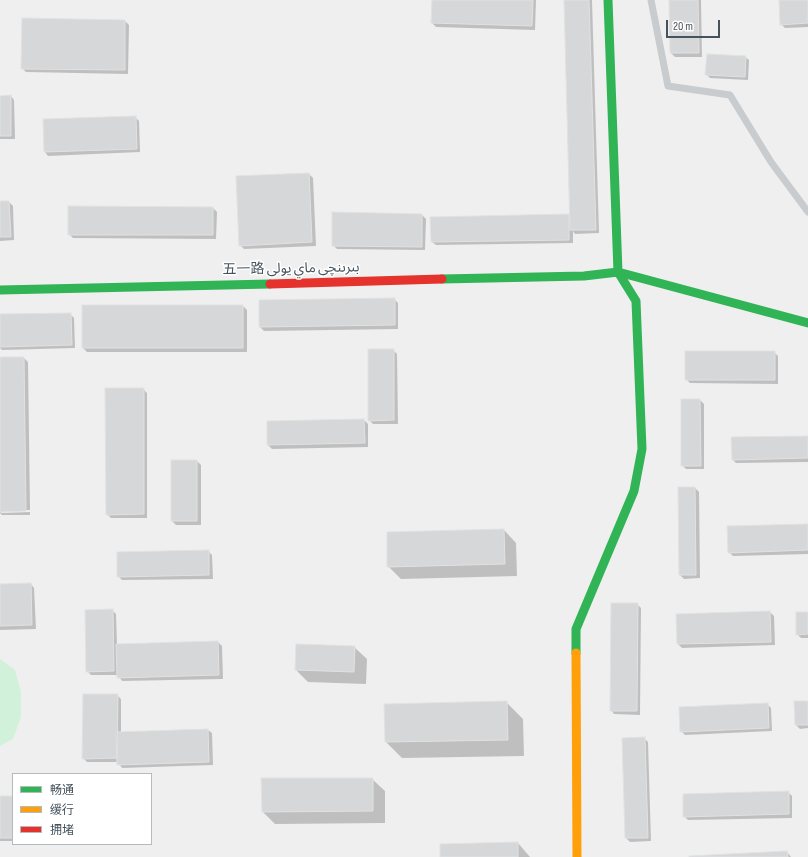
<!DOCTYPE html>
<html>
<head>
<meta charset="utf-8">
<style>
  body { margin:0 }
  #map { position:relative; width:808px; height:857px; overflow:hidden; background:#f0efef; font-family:"Sofia Sans Condensed","Noto Sans SC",sans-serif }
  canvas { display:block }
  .legend { position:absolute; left:12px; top:773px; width:140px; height:72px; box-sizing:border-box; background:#fff; border:1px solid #b5babe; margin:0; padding:5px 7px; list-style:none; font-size:12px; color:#45535d }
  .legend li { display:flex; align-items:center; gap:8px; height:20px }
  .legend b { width:20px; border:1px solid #b5babe }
  .scale { position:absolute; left:666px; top:20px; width:54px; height:18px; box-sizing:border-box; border:2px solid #45535d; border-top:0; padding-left:5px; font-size:12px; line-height:14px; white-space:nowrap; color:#45535d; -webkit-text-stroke:3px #fff; paint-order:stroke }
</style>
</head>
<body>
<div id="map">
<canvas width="808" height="857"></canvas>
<ul class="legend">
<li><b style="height:5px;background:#30b455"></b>畅通</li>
<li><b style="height:5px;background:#ff9f0a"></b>缓行</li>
<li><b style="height:5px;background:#e5322d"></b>拥堵</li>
</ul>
<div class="scale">20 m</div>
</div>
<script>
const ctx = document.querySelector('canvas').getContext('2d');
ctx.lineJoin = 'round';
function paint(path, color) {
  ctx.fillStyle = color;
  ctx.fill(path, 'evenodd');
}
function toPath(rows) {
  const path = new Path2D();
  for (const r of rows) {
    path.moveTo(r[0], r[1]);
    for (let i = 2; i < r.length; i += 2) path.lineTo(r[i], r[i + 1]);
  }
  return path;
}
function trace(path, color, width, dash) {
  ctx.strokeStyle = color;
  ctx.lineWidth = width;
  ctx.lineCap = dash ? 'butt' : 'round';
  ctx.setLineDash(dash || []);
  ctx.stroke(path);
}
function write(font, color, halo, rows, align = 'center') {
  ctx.font = font + ' "Sofia Sans Condensed","Noto Sans Arabic","Noto Sans SC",sans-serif';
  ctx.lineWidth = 3;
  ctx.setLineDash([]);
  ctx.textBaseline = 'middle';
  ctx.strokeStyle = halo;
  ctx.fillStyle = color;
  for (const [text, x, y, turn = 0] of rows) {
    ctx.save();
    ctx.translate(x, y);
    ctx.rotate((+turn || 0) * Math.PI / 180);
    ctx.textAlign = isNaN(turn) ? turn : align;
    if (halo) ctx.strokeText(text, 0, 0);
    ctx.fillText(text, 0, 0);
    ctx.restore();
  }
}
paint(toPath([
  [0,659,15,670,21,692,21,717,13,739,0,746]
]), '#d1f1db');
paint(toPath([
  [433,0,536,0,535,30,436,27,432,23],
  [565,0,592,0,599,233,575,234,573,231,573,243,436,245,432,242,431,218,571,215],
  [670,0,701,0,702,57,675,57,671,53],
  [780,0,808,0,808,27,785,28,781,24],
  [125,21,129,25,128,74,26,72,22,68],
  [745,57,749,60,748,80,710,78,706,74],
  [11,96,14,100,15,139,0,139,0,97],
  [135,117,139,121,140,152,48,156,45,152,44,120],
  [309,174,313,178,316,246,244,249,240,245],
  [0,202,9,202,13,206,14,240,0,241],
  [213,208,217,212,216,239,73,238,69,234],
  [422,215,426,219,425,250,337,249,333,245],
  [394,299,398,303,398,329,264,331,260,327],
  [243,306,247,310,247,352,87,352,83,348],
  [70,314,74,318,75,348,2,350,0,348,0,315],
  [393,350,397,354,398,424,373,424,369,420],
  [774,352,778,356,778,384,690,383,686,379],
  [0,358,24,358,28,362,30,510,1,510,1,513,30,512,30,515,2,515,0,513],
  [143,389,147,393,147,518,111,518,107,514],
  [700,400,704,404,704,469,686,469,682,465],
  [364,420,368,424,368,447,272,449,268,445,268,422],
  [808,437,808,462,736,463,733,460],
  [172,461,197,461,201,465,201,525,176,525,172,521],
  [695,488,699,492,700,578,684,579,680,575],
  [808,525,808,554,733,556,729,552],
  [504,530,516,543,517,576,401,579,388,566],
  [208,551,212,555,213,579,122,580,118,576],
  [31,584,34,588,36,629,0,630,0,585],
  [637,604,641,608,640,715,614,714,611,710],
  [112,610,116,614,117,645,218,642,222,646,223,679,122,681,118,675,91,675,87,671],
  [770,612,774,616,775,645,682,648,678,644,677,615],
  [808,613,808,638,801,638,797,634],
  [354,647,367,659,366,684,308,682,296,670],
  [117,695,121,699,121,732,208,730,212,733,213,765,122,768,118,762,87,762,83,758],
  [506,702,523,719,524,756,402,758,386,742],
  [808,702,808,728,800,729,796,725],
  [767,704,771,708,772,731,685,735,681,731],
  [644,738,648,742,651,841,630,842,626,838],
  [372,779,385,791,385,823,275,824,263,812],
  [788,792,792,796,792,818,688,820,684,816],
  [0,797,13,797,13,841,0,841],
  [518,843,530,857,441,857],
  [787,852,791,857,690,857]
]), '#0003');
const building = toPath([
  [432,0,533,0,532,26,431,23,432,0],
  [564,0,589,0,596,230,570,230,564,0],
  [669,0,698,0,699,53,670,53,669,0],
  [779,0,808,0,808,23,780,25,779,0],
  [22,18,125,20,125,70,21,69,22,18],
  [707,54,746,56,745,77,705,75,707,54],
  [11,95,11,136,0,136,0,96,11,95],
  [136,116,137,149,44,152,43,119,136,116],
  [309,173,312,242,239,246,236,176,309,173],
  [0,201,9,201,11,237,0,237,0,201],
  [68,206,213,207,213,235,68,235,68,206],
  [332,212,422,214,422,247,332,246,332,212],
  [569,214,569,240,431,242,430,217,569,214],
  [395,298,395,325,259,327,259,300,395,298],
  [82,305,243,305,243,348,82,348,82,305],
  [71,313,72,345,0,347,0,314,71,313],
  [368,349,394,349,394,420,368,421,368,349],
  [685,351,775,351,775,380,685,380,685,351],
  [0,357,24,357,26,511,0,512,0,357],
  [105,388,144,388,144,514,106,515,105,388],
  [681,399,700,399,701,466,681,466,681,399],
  [364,419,365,443,267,445,267,421,364,419],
  [808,436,808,458,732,460,731,437,808,436],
  [171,460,197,460,197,521,171,521,171,460],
  [678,487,695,487,696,575,679,575,678,487],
  [808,524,808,550,728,553,727,526,808,524],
  [504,529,505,564,387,567,387,532,504,529],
  [209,550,209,575,117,577,117,552,209,550],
  [31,583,32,625,0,626,0,584,31,583],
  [611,603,638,603,637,711,610,711,611,603],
  [113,609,114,671,86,672,85,610,113,609],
  [770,611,771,642,677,644,676,614,770,611],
  [796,612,808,612,808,634,796,635,796,612],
  [218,641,219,675,117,678,116,644,218,641],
  [296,644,355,646,354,672,295,670,296,644],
  [83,694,118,694,117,758,82,759,83,694],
  [507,701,508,740,385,742,384,704,507,701],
  [794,701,808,701,808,725,795,725,794,701],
  [768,703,769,728,680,732,679,707,768,703],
  [208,729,209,762,117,765,116,732,208,729],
  [645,737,648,838,625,838,622,738,645,737],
  [261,778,373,778,373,811,262,812,261,778],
  [789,791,789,814,683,817,683,794,789,791],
  [0,796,13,796,13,838,0,838,0,796],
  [518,842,518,857,440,857,440,844,518,842],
  [787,851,788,857,689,857,689,856,787,851]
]);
paint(building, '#d6d7d8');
trace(building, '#e1e1e2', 1);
trace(toPath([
  [651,0,668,86,730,95,771,162,808,212]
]), '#c8ccce', 7);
trace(toPath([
  [618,272,808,323],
  [442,279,584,276,618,272,608,0],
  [0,290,270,284],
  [576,653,576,629,634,491,642,449,636,301,618,272]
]), '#30b455', 9);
trace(toPath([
  [576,653,577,857]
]), '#ff9f0a', 9);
trace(toPath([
  [270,284,442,279]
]), '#e5322d', 9);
write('14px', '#45535d', '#fff', [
  ["五一路 بىرىنچى ماي يولى",291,269,-1]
]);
</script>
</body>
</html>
